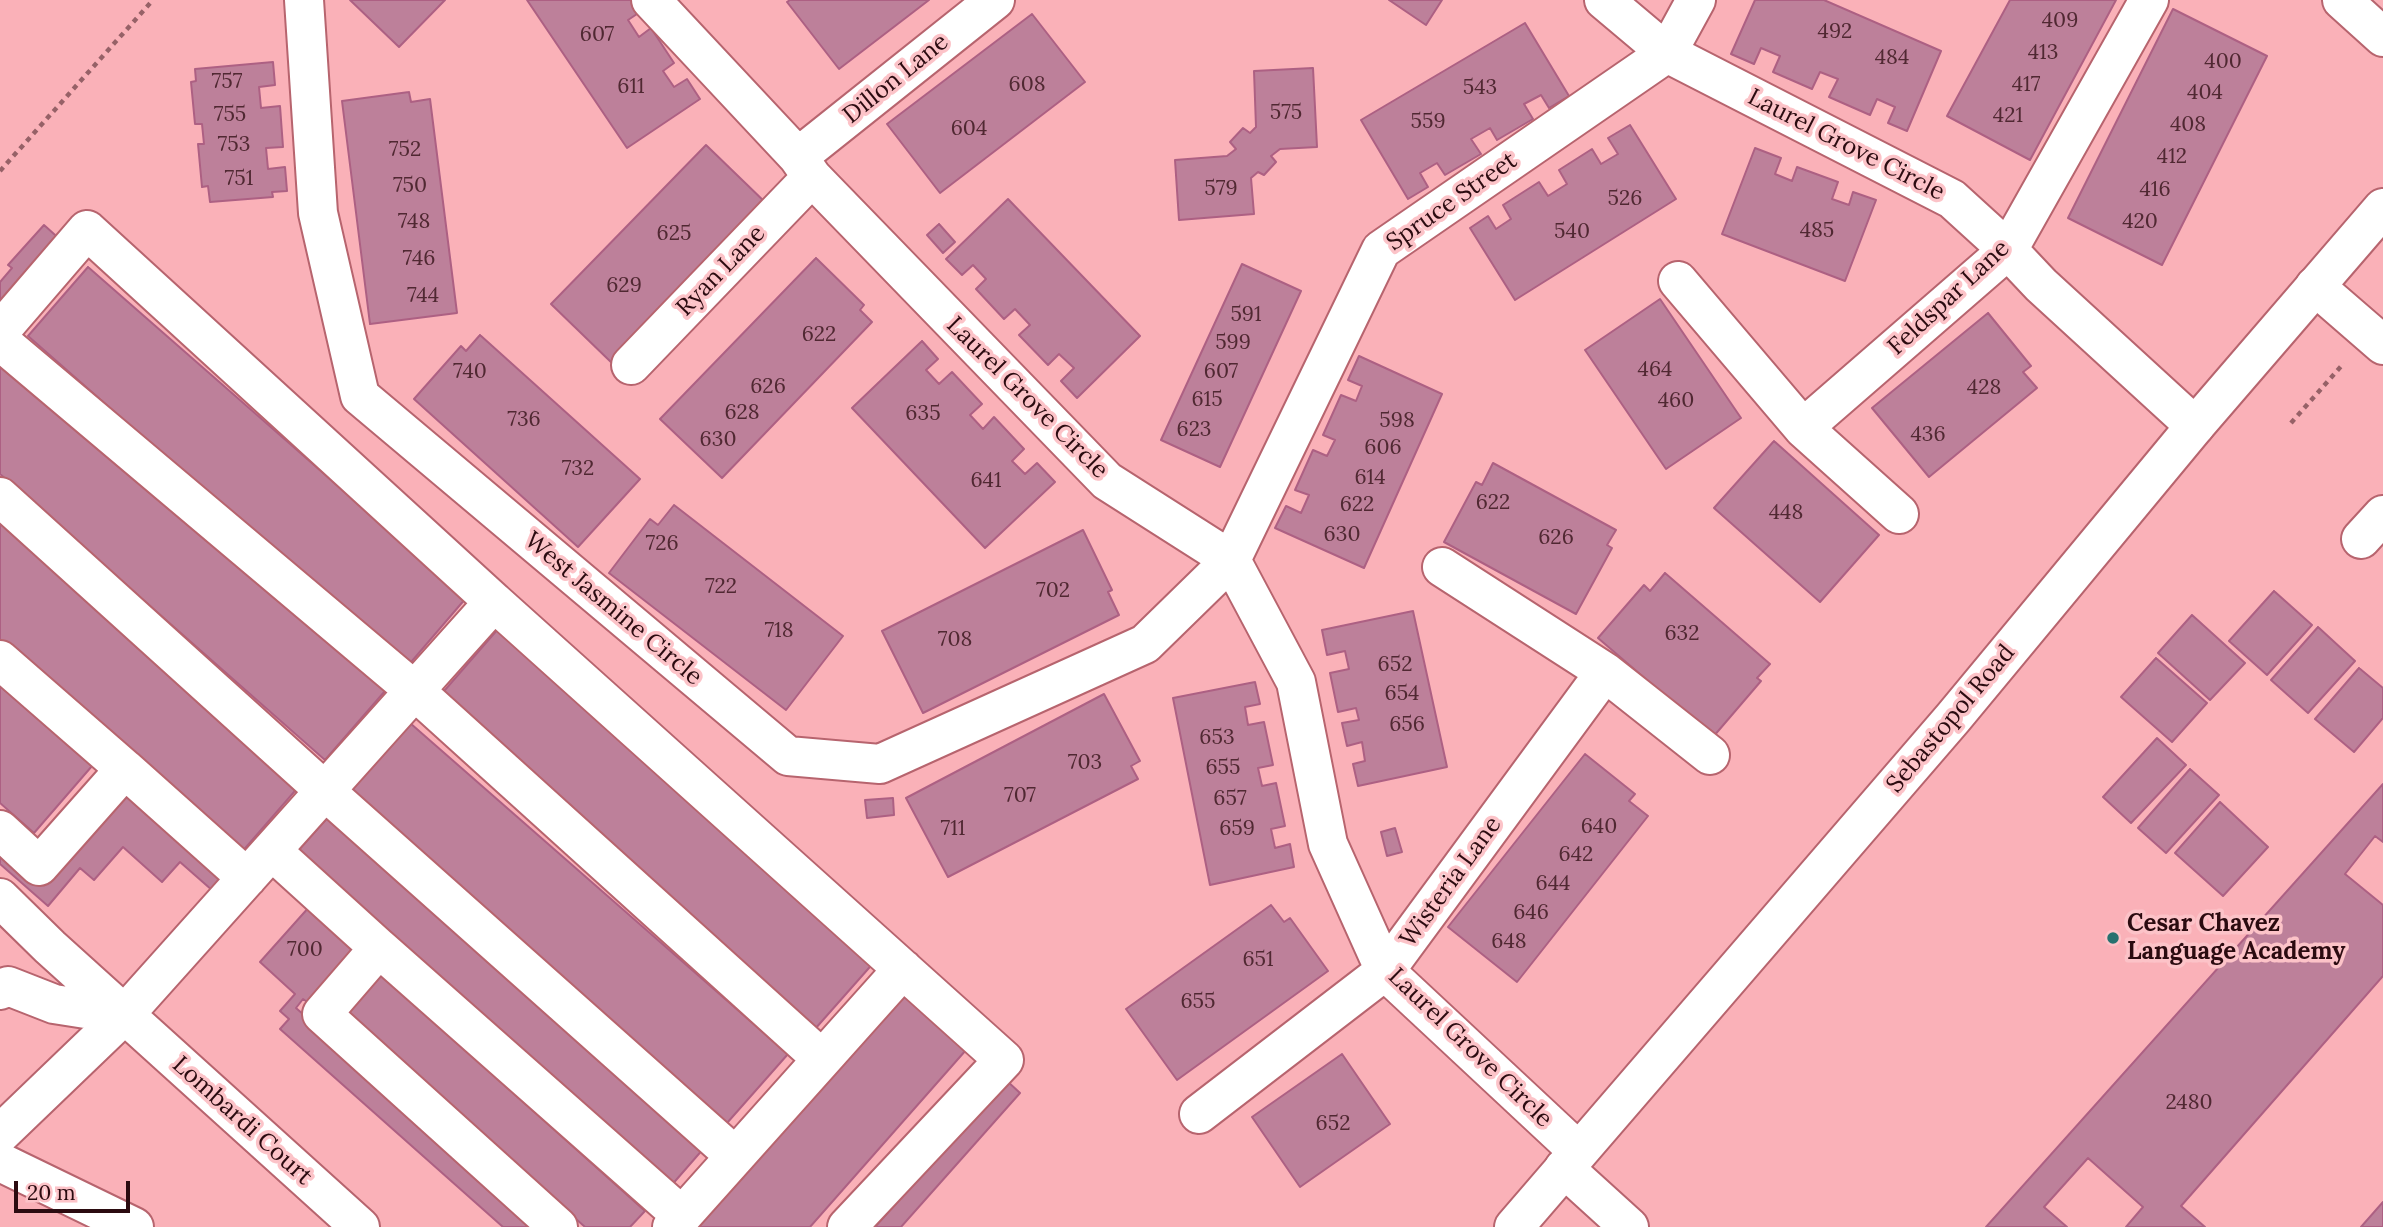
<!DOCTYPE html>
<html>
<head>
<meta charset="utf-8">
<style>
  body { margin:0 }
  #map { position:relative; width:2383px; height:1227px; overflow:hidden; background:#fab1b8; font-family:Lora,serif }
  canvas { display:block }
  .scale { position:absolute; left:14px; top:1181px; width:116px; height:32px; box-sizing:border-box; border:4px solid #2b0b10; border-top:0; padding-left:9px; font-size:21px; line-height:24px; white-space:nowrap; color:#2b0b10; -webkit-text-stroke:5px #fcc3c8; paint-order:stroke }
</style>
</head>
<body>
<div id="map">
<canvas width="2383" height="1227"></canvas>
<div class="scale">20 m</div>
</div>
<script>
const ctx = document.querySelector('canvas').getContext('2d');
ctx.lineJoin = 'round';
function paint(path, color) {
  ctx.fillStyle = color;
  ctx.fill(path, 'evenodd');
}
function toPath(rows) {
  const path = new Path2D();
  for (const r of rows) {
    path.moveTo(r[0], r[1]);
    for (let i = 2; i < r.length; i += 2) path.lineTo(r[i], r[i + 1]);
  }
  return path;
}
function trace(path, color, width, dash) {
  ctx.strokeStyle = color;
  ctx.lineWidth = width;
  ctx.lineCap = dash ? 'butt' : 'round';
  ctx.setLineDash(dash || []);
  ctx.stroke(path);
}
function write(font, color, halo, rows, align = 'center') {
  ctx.font = font + ' Lora,serif';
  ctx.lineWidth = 7;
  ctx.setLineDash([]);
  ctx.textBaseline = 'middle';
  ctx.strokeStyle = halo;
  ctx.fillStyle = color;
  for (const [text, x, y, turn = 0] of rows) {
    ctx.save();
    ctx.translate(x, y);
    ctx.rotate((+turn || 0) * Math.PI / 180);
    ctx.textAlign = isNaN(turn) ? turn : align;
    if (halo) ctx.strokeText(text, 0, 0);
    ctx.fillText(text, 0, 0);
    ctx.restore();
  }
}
const building = toPath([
  [350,0,445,0,399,47,350,0],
  [527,0,633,0,640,12,628,20,639,37,651,28,674,63,663,71,674,87,687,79,700,99,627,148,527,0],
  [790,0,929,0,839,69,787,2,790,0],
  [1389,0,1442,0,1426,25,1389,0],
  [1755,0,1824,0,1941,51,1907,131,1888,123,1895,107,1877,99,1870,115,1829,97,1838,79,1820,72,1812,89,1773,72,1780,56,1761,48,1754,64,1731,54,1755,0],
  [2010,0,2116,0,2030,160,1947,116,2010,0],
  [2173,9,2267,56,2162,265,2068,218,2173,9],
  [1032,14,1085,82,940,193,887,124,1032,14],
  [1525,23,1569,96,1549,108,1541,95,1524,104,1533,119,1497,140,1490,128,1471,139,1481,154,1445,175,1437,163,1420,173,1428,187,1408,199,1361,120,1525,23],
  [273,62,275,85,259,87,261,108,280,106,283,147,266,148,268,169,285,167,287,191,272,192,273,197,210,202,208,186,202,187,198,144,204,144,202,124,195,124,191,82,196,81,195,69,273,62],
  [1313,68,1317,147,1280,149,1271,156,1276,162,1264,175,1258,172,1251,178,1254,214,1179,220,1175,160,1227,156,1236,149,1230,142,1243,128,1250,133,1256,127,1254,71,1313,68],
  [409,92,411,102,430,99,457,313,370,324,342,101,409,92],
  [1630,125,1676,199,1515,300,1470,228,1488,216,1496,229,1511,219,1503,205,1539,182,1548,196,1567,184,1559,170,1592,149,1601,164,1618,154,1608,138,1630,125],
  [706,145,769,206,614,365,551,304,706,145],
  [1755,148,1781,158,1775,174,1792,181,1797,167,1838,182,1832,199,1849,205,1853,192,1876,200,1845,281,1722,234,1755,148],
  [1008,199,1140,336,1077,398,1061,381,1074,368,1059,354,1048,365,1019,335,1030,325,1015,309,1004,319,976,289,986,279,973,265,962,275,946,259,1008,199],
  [939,224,955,242,943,253,927,235,939,224],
  [44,225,64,243,0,315,0,282,12,268,8,265,44,225],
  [816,258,864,305,860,310,872,322,722,478,660,419,816,258],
  [1242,264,1301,291,1220,467,1161,440,1242,264],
  [88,267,466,598,406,668,28,336,88,267],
  [1660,299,1741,418,1666,469,1585,350,1660,299],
  [1988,313,2031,366,2023,372,2037,388,1929,477,1872,408,1988,313],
  [480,335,640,479,578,547,414,399,461,346,466,351,480,335],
  [922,341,938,359,926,370,939,384,952,372,982,404,970,415,983,429,994,417,1024,449,1012,461,1025,474,1037,463,1055,482,985,548,852,408,922,341],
  [1359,356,1442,394,1364,568,1275,528,1286,506,1301,513,1309,495,1295,490,1313,450,1327,456,1335,440,1323,435,1341,395,1356,401,1362,386,1348,380,1359,356],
  [8,359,385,691,325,760,0,474,0,369,8,359],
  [1774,441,1879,535,1820,602,1714,508,1774,441],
  [1493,463,1616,530,1607,545,1612,548,1576,614,1444,542,1476,482,1482,485,1493,463],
  [674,505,843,636,786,710,609,573,650,519,658,525,674,505],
  [0,520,301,784,241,853,0,642,0,520],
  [1083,530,1112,590,1108,592,1119,615,923,713,882,631,1083,530],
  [1665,573,1770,664,1757,678,1761,681,1713,737,1598,638,1644,585,1650,591,1665,573],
  [2274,591,2312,625,2267,675,2229,641,2274,591],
  [1413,611,1447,767,1358,786,1353,764,1365,761,1362,742,1347,746,1342,723,1359,720,1356,708,1338,712,1330,673,1349,669,1345,651,1327,655,1322,630,1413,611],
  [2192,615,2245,663,2210,700,2158,653,2192,615],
  [2318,627,2355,661,2308,713,2271,680,2318,627],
  [498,629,876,960,815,1029,438,698,498,629],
  [2156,658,2207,703,2172,742,2121,697,2156,658],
  [2359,668,2383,688,2383,718,2354,752,2315,719,2359,668],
  [1255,682,1260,704,1245,707,1248,725,1264,722,1273,765,1258,768,1262,786,1276,783,1285,826,1271,829,1275,848,1290,844,1294,867,1210,885,1173,698,1255,682],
  [0,686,92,766,34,833,0,803,0,686],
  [1104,694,1140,761,1131,766,1138,779,948,877,906,798,1104,694],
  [410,723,788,1054,727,1123,350,792,410,723],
  [2157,738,2186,765,2131,823,2103,797,2157,738],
  [1585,754,1635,794,1629,801,1648,816,1517,982,1448,927,1585,754],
  [2190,769,2219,795,2166,853,2138,828,2190,769],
  [2383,784,2383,842,2375,836,2345,874,2383,905,2383,976,2181,1206,2205,1227,2126,1227,2143,1207,2088,1158,2044,1207,2067,1227,1986,1227,2383,784],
  [127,791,225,878,213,891,180,862,162,882,123,847,94,880,80,868,48,906,0,864,0,839,47,880,127,791],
  [893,798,894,815,867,818,865,800,893,798],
  [2220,802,2268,847,2223,896,2175,853,2220,802],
  [330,815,704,1148,670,1187,296,853,330,815],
  [1395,828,1402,852,1387,856,1381,832,1395,828],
  [1271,905,1284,922,1290,918,1328,971,1177,1080,1126,1009,1271,905],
  [310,906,359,949,310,1004,303,999,296,1008,544,1227,503,1227,280,1029,289,1019,280,1011,295,994,260,962,310,906],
  [373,967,645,1211,630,1227,585,1227,339,1007,373,967],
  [902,993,966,1050,810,1227,695,1227,902,993],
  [1342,1054,1390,1124,1300,1187,1252,1117,1342,1054],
  [1006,1080,1020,1093,901,1227,875,1227,1006,1080],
  [2383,1202,2383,1227,2361,1227,2383,1202]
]);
paint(building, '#bd809a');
trace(building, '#ad6083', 2);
const minor = toPath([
  [304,0,318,213,360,396,788,756,880,764,1145,644,1231,560,1381,250,1667,53,1696,0],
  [651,0,798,157,812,177,1107,481,1231,560,1296,682,1328,844,1385,971,1578,1151],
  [1604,0,1667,53,1952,199,2008,250,2041,285,2195,426],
  [2342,0,2383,37],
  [798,157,995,0],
  [1678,281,1803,428,1899,514],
  [2315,286,2383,345],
  [0,331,87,230,494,602],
  [0,341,415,691,822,1059],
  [631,365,812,177],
  [1803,428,2008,250,2149,0],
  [0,497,325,791,735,1156],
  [2361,539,2383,515],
  [1442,567,1605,672,1710,755],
  [0,660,125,769,39,866,0,830],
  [125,769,247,878],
  [272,851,379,948,322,1014,558,1227],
  [0,898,50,947,360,1227],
  [379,948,682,1216,672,1227],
  [0,990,8,986,54,1004,124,1015,0,1134],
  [124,1015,494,602,1004,1060,847,1227],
  [1199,1114,1385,971,1605,672],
  [0,1162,134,1227],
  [1564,1168,1629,1227],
  [682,1216,903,969]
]);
const major = toPath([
  [1514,1227,1953,718,2195,426,2383,208]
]);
trace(minor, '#b7646e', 42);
trace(major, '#b7646e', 42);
trace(toPath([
  [0,171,153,0],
  [2291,423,2344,363]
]), '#966167', 4.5, [5, 5]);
trace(minor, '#fff', 38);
trace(major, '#fff', 38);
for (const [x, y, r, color] of [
  [2113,938,7,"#26716f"]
]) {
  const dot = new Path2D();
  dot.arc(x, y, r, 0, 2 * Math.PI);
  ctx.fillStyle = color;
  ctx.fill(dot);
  trace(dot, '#fcc3c8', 2.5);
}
write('21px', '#502832', null, [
  ["409",2060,21],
  ["492",1835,32],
  ["607",597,35],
  ["413",2043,53],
  ["484",1892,58],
  ["400",2223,62],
  ["757",227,82],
  ["608",1027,85],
  ["417",2026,85],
  ["611",631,87],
  ["543",1480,88],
  ["404",2205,93],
  ["575",1286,113],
  ["755",230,115],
  ["421",2008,116],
  ["559",1428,122],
  ["408",2188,125],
  ["604",969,129],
  ["753",234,145],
  ["752",405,150],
  ["412",2172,157],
  ["751",239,179],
  ["750",410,186],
  ["579",1221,189],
  ["416",2155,190],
  ["526",1625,199],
  ["748",414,222],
  ["420",2140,222],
  ["485",1817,231],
  ["540",1572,232],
  ["625",674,234],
  ["746",419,259],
  ["629",624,286],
  ["744",423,296],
  ["591",1246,315],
  ["622",819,335],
  ["599",1233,343],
  ["464",1655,370],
  ["740",470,372],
  ["607",1221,372],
  ["626",768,387],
  ["428",1984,388],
  ["615",1207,400],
  ["460",1676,401],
  ["628",742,413],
  ["635",923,414],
  ["736",524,420],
  ["598",1397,421],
  ["623",1194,430],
  ["436",1928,435],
  ["630",718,440],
  ["606",1383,448],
  ["732",578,469],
  ["614",1370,478],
  ["641",986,481],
  ["622",1493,503],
  ["622",1357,505],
  ["448",1786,513],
  ["630",1342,535],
  ["626",1556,538],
  ["726",662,544],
  ["722",721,587],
  ["702",1053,591],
  ["718",779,631],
  ["632",1682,634],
  ["708",955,640],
  ["652",1395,665],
  ["654",1402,694],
  ["656",1407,725],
  ["653",1217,738],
  ["703",1085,763],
  ["655",1223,768],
  ["707",1020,796],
  ["657",1230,799],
  ["640",1599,827],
  ["711",953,829],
  ["659",1237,829],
  ["642",1576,855],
  ["644",1553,884],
  ["646",1531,913],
  ["648",1509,942],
  ["700",305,950],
  ["651",1258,960],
  ["655",1198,1002],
  ["2480",2189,1103],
  ["652",1333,1124]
]);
write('24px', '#2b0b10', '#fcc3c8', [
  ["Dillon Lane",896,79,-39],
  ["Laurel Grove Circle",1846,145,27],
  ["Spruce Street",1452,202,-35],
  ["Ryan Lane",721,271,-46],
  ["Feldspar Lane",1949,298,-43],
  ["Laurel Grove Circle",1027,398,45],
  ["West Jasmine Circle",613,609,40],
  ["Sebastopol Road",1951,719,-50],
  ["Wisteria Lane",1451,882,-54],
  ["Laurel Grove Circle",1470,1048,44],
  ["Lombardi Court",242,1121,42]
]);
write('bold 24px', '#2b0b10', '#fcc3c8', [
  ["Cesar Chavez",2127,924],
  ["Language Academy",2127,952]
], 'left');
</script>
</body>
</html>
